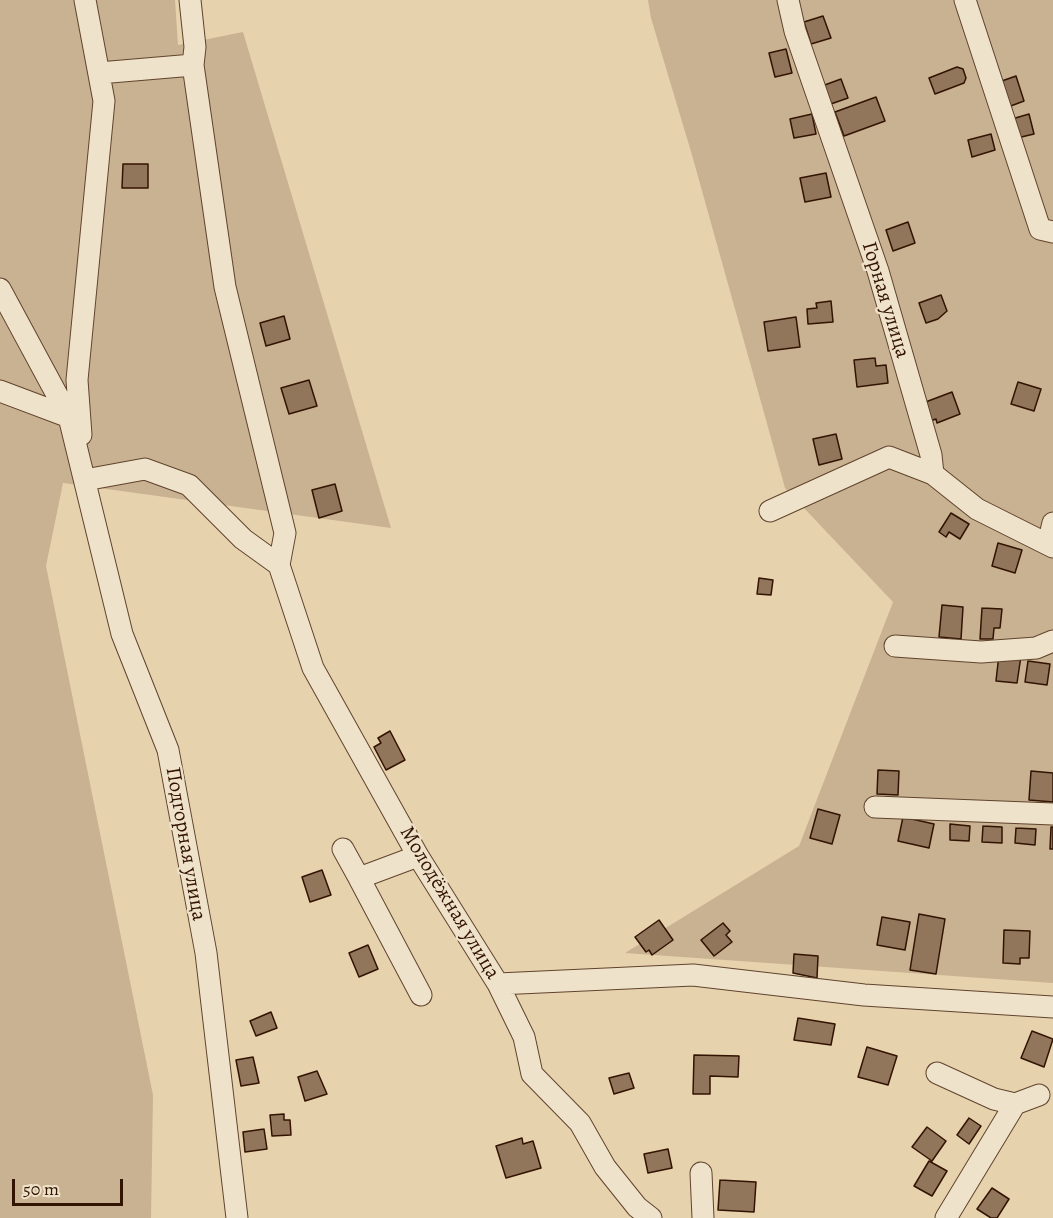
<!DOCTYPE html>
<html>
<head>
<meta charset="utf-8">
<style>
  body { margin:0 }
  #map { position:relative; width:1053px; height:1218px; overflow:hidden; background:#e7d2ae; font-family:Alegreya,serif }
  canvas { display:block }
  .scale { position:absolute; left:12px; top:1179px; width:111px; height:27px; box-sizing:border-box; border:3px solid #331302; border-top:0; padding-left:8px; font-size:18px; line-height:21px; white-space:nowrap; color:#331302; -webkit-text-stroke:4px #efe2ca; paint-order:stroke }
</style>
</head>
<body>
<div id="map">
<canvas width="1053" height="1218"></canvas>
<div class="scale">50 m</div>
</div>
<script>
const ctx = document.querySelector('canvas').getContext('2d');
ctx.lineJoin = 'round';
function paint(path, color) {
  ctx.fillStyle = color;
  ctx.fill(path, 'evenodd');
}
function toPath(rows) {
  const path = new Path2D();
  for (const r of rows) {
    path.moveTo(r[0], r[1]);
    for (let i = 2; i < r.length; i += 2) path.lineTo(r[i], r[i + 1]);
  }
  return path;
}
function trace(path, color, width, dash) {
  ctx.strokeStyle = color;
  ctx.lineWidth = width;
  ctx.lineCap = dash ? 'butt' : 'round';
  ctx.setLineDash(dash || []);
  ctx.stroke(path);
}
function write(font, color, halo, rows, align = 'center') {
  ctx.font = font + ' Alegreya,serif';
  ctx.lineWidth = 4.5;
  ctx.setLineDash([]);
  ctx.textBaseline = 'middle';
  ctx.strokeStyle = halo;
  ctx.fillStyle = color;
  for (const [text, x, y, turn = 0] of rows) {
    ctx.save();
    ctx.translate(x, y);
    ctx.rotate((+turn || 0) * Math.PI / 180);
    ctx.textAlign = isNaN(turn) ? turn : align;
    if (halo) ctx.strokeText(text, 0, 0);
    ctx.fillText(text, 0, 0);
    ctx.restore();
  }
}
paint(toPath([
  [0,0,175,0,178,45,243,32,391,528,63,483,46,566,153,1095,151,1218,0,1218],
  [648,0,1053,0,1053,983,625,953,799,846,893,602,785,488,692,155,651,18]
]), '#c8b291');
const building = toPath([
  [823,16,831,38,811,44,804,22,823,16],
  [786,49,792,73,775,77,769,53,786,49],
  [957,67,963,69,966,78,964,83,935,94,929,78,957,67],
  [1016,76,1024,101,1008,107,999,82,1016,76],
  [841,79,848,98,828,105,822,86,841,79],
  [876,97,885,121,844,136,835,112,876,97],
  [812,114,816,134,794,138,790,119,812,114],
  [1029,114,1034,134,1017,138,1012,119,1029,114],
  [991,134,995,150,972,157,968,140,991,134],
  [123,164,148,164,148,188,122,188,123,164],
  [826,173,831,197,805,202,800,178,826,173],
  [908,222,915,243,893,251,886,230,908,222],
  [941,295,947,311,938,319,926,323,919,303,941,295],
  [831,301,833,322,808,324,807,309,817,308,816,303,831,301],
  [284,316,290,339,266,346,260,323,284,316],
  [796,317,800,347,768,351,764,322,796,317],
  [875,358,876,366,886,365,888,383,857,387,854,360,875,358],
  [309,380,317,406,289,414,281,388,309,380],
  [1018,382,1041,389,1034,411,1011,404,1018,382],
  [952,392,960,414,937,423,936,419,930,421,923,403,952,392],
  [836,434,842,459,819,465,813,439,836,434],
  [335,484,342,511,319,518,312,490,335,484],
  [951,513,969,524,960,539,949,532,946,537,939,532,951,513],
  [998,543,1022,550,1015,573,992,566,998,543],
  [759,578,773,580,771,595,757,594,759,578],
  [942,605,963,607,961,639,939,637,942,605],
  [982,608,1002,609,1000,628,994,628,993,639,980,639,982,608],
  [999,654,1021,656,1017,683,996,681,999,654],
  [1028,661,1050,664,1047,685,1025,682,1028,661],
  [390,731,405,760,386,770,374,747,381,743,378,738,390,731],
  [878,770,899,771,898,795,877,794,878,770],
  [1031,771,1053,773,1053,802,1029,800,1031,771],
  [818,809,840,815,832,844,810,838,818,809],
  [903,817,934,824,929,848,898,841,903,817],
  [950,824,970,826,969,841,950,840,950,824],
  [983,826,1002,827,1002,843,982,842,983,826],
  [1051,827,1053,827,1053,849,1050,849,1051,827],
  [1016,828,1036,829,1035,845,1015,843,1016,828],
  [322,870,331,895,310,902,302,877,322,870],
  [919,914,945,919,936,974,910,970,919,914],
  [882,917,910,922,905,950,877,945,882,917],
  [659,920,673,940,652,955,649,950,646,952,635,937,659,920],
  [723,923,730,931,726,935,732,942,714,956,701,940,723,923],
  [1004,930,1030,931,1029,958,1020,958,1020,964,1003,963,1004,930],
  [368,945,378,969,359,977,349,953,368,945],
  [794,954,818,956,817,978,793,973,794,954],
  [271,1012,277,1028,256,1036,250,1021,271,1012],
  [798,1018,835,1024,831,1045,794,1040,798,1018],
  [1032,1031,1053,1039,1044,1067,1021,1058,1032,1031],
  [867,1047,897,1056,888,1085,858,1077,867,1047],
  [694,1055,739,1056,738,1077,710,1076,710,1094,693,1094,694,1055],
  [253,1057,259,1083,241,1086,236,1060,253,1057],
  [317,1071,327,1094,305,1101,298,1077,317,1071],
  [629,1073,634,1088,614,1094,609,1078,629,1073],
  [284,1114,284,1120,290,1120,291,1135,272,1136,270,1115,284,1114],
  [969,1118,981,1126,969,1144,957,1135,969,1118],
  [927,1127,946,1141,932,1161,912,1147,927,1127],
  [264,1129,267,1149,245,1152,243,1132,264,1129],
  [522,1138,523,1144,533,1141,541,1168,506,1178,496,1146,522,1138],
  [668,1149,672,1168,648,1173,644,1154,668,1149],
  [929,1161,947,1171,932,1196,914,1186,929,1161],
  [720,1180,756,1182,754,1212,718,1210,720,1180],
  [992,1188,1009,1199,997,1218,991,1218,977,1209,992,1188]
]);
paint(building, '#91765b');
trace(building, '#331302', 1.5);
const minor = toPath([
  [190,0,195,47,193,65,225,287,285,533,279,565,313,668,418,856,498,984,524,1037,532,1074,580,1123,605,1167,637,1207,651,1218],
  [788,0,795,31,878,271,931,455,933,474,977,509,1053,547],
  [965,0,1040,229,1053,232],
  [99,73,193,65],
  [0,289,69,417],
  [0,391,69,417,122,634,168,750,206,953,237,1218],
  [81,435,77,380,104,101,85,0],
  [85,480,145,469,189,485,243,539,279,565],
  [770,511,889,457,933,474],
  [1048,544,1053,523],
  [895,646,981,652,1036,648,1053,641],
  [875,807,1053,814],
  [343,849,359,878,418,856],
  [359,878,421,995],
  [498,984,693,975,864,995,1053,1007],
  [937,1073,994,1099,1015,1104,1039,1095],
  [701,1173,703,1218],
  [946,1218,1015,1104]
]);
trace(minor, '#60432d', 23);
trace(minor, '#efe2ca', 21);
write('21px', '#331302', '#efe2ca', [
  ["Горная улица",885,300,73],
  ["Подгорная улица",185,844,80],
  ["Молодёжная улица",449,903,59]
]);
</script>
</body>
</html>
